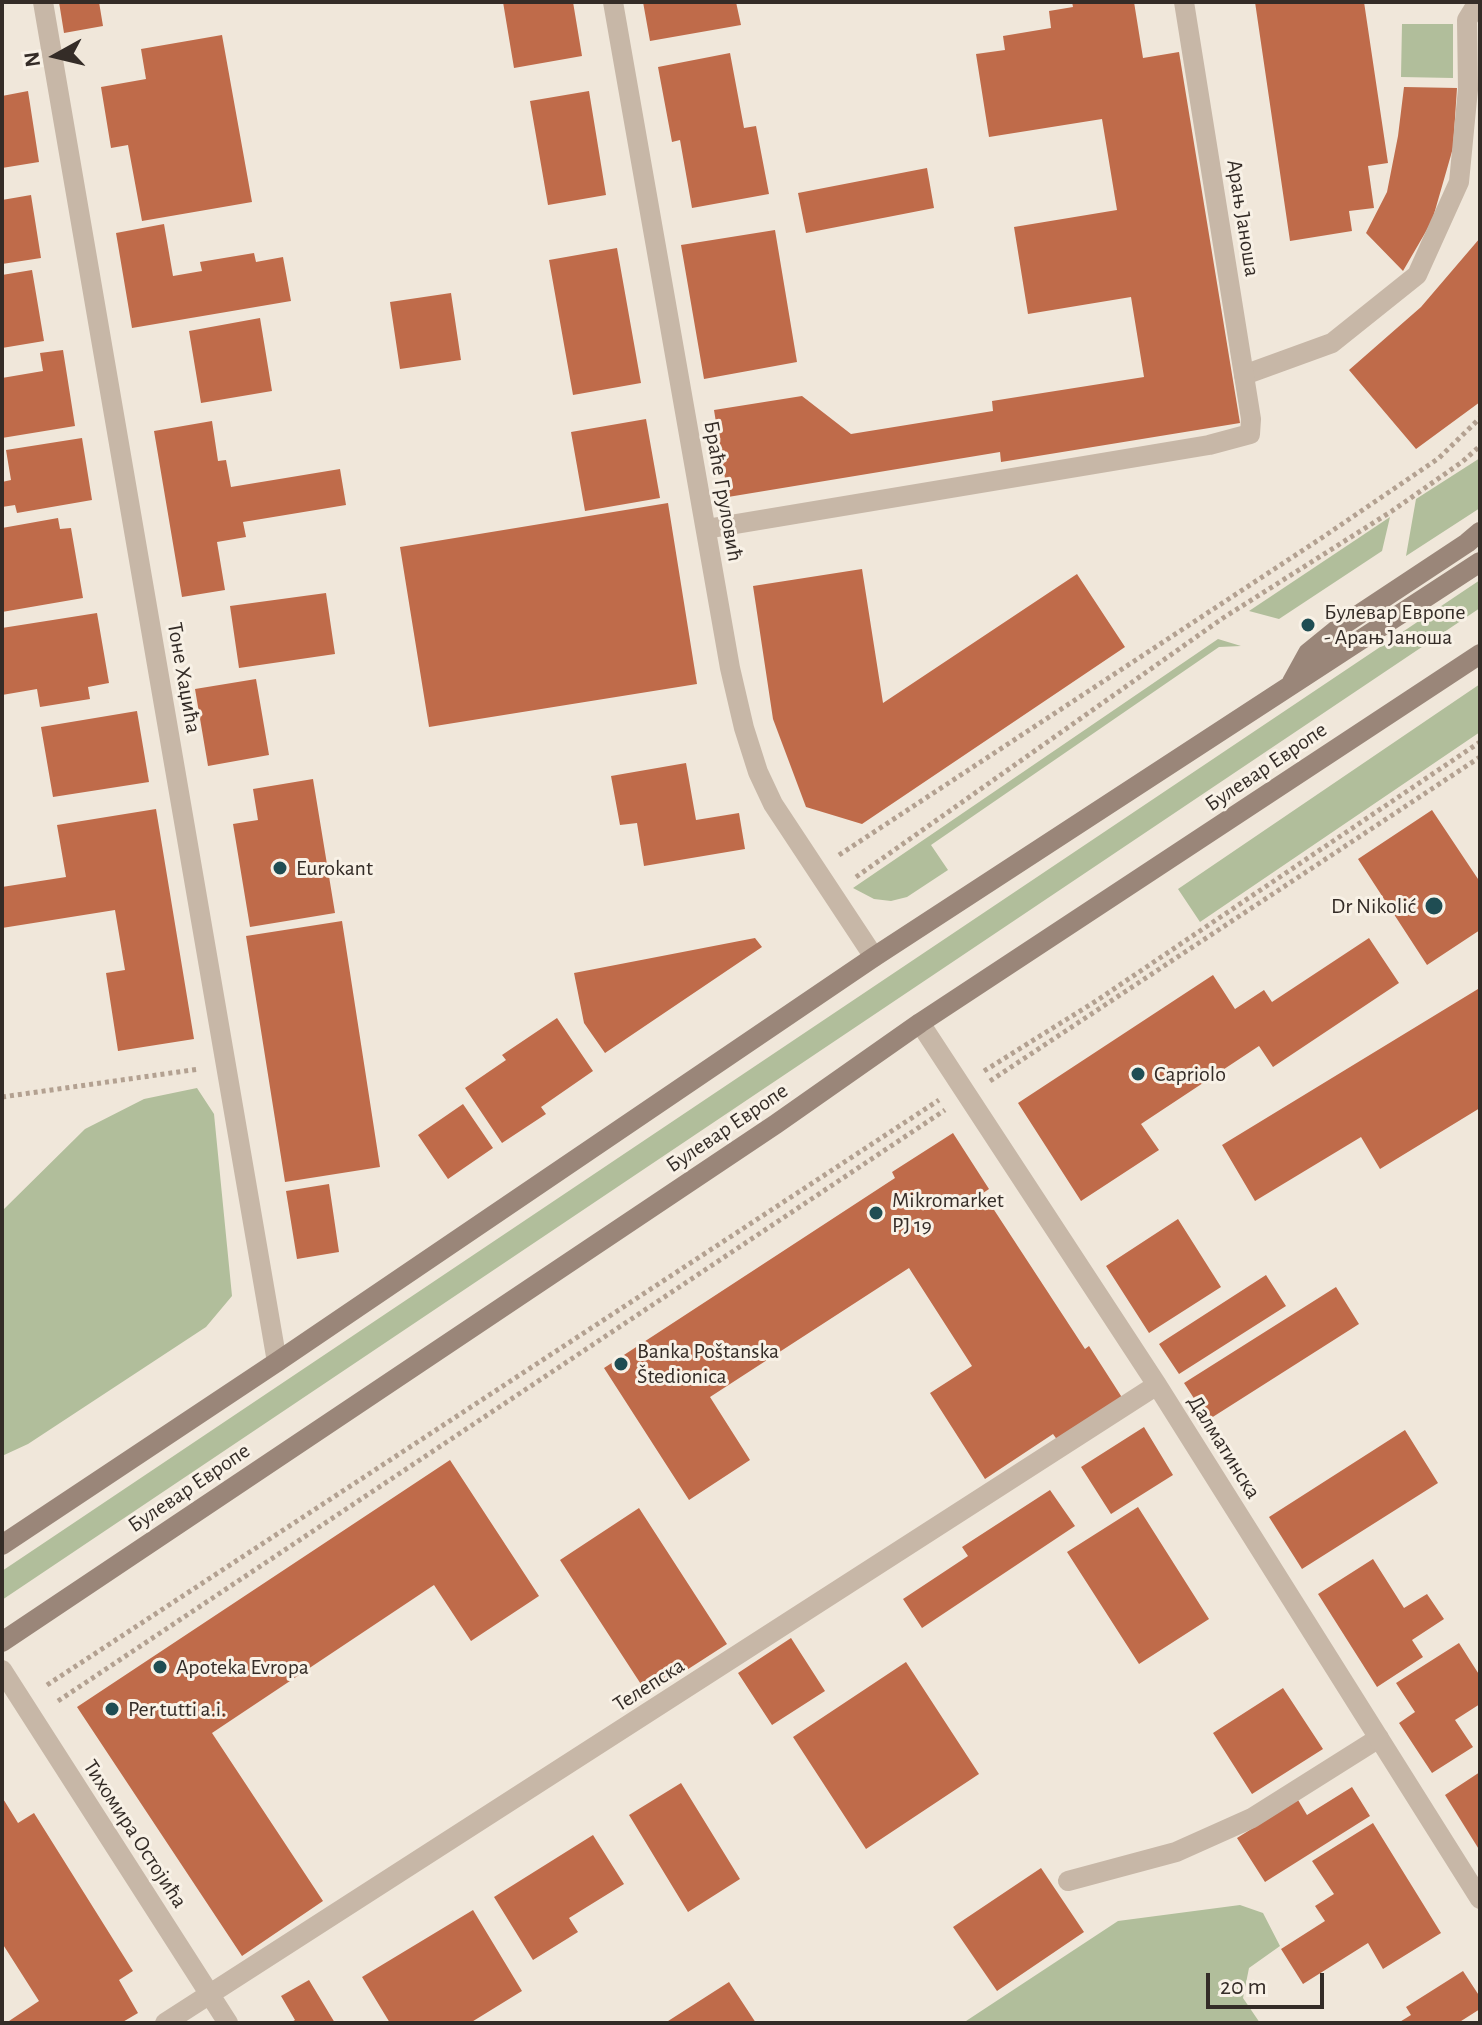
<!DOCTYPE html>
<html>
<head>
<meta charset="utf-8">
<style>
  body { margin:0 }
  #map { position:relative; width:1482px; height:2025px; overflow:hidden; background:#f0e7da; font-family:"Alegreya Sans",sans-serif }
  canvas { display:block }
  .frame { position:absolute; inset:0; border:4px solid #342c27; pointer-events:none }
  .north { position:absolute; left:16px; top:16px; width:80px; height:80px; -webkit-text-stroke:6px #f8f1e6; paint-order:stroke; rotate:262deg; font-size:22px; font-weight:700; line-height:32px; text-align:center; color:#342c27 }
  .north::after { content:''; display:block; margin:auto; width:28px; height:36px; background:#342c27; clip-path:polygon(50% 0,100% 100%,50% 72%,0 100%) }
  .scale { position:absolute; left:1206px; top:1973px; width:118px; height:36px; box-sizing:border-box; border:4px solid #342c27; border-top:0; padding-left:10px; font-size:24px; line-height:28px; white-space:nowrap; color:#342c27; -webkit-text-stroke:6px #f8f1e6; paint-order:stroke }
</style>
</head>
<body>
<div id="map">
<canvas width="1482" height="2025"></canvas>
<div class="frame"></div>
<div class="north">N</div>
<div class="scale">20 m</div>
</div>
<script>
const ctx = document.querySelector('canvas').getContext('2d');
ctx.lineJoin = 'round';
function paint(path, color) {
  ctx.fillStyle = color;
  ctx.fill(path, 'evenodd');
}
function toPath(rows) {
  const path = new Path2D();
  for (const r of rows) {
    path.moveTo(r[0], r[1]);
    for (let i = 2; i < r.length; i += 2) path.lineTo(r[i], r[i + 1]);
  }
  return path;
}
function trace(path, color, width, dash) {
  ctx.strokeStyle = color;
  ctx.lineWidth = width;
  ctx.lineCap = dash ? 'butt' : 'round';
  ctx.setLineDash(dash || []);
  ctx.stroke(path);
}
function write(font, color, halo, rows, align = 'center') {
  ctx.font = font + ' "Alegreya Sans",sans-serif';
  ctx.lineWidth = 6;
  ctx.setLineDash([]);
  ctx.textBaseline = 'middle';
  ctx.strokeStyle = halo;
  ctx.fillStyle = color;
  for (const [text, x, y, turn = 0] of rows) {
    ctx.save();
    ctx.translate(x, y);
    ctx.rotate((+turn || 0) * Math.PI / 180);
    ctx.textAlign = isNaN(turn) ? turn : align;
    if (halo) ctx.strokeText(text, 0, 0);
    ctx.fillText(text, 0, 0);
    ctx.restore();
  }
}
paint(toPath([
  [1402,24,1453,24,1453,78,1401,77],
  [1480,458,1480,508,1406,556,1416,499],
  [1390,517,1382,551,1279,619,1249,611],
  [1480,580,1480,608,2,1600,2,1571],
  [1218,639,1241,646,1219,647,931,845,948,870,907,897,891,901,874,899,853,888],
  [1480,684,1480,732,1200,922,1178,889],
  [197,1088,214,1114,232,1296,206,1327,28,1444,2,1456,2,1211,85,1129,144,1099],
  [1240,1905,1263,1913,1280,1946,1249,1968,1243,1998,1260,2023,963,2023,1118,1921]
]), '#b1be9b');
paint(toPath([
  [59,2,99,2,103,26,64,33],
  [503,2,573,2,582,56,514,68],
  [643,2,736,2,741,25,650,41],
  [1072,2,1134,2,1143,58,1179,52,1240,423,1001,462,1000,452,728,497,714,410,802,396,851,434,993,411,992,401,1144,377,1131,297,1028,314,1014,227,1117,210,1102,119,989,137,976,54,1005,50,1003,36,1051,28,1049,11,1073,7],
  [1255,2,1364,2,1388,163,1368,166,1374,208,1349,211,1352,231,1290,241],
  [222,35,252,202,142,221,128,145,111,148,101,87,146,79,141,49],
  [730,53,744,128,756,126,769,194,692,208,680,140,672,142,658,67],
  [1404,87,1457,88,1453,148,1432,221,1403,271,1366,233,1387,192,1398,136],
  [28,91,39,162,2,168,2,96],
  [589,91,606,195,548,205,530,101],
  [927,168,934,208,806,233,798,193],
  [31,195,41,258,2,264,2,200],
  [164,224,173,276,202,271,200,262,254,253,256,262,283,257,291,301,132,328,116,233],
  [775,230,797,362,704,379,681,245],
  [1480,238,1480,402,1416,449,1349,370,1421,307],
  [617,248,641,383,573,395,549,260],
  [32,270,44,341,2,348,2,275],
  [451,293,461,360,400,369,390,302],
  [260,318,272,391,201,403,189,331],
  [63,350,75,426,2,438,2,378,43,371,40,353],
  [646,419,660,498,585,511,571,432],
  [212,421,218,461,226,460,231,487,340,469,346,505,243,522,246,537,217,542,225,590,182,597,154,431],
  [82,438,92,500,17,513,15,505,2,507,2,482,11,480,6,450],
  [668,503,697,684,429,727,400,547],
  [58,518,60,529,71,528,83,598,2,612,2,528],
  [862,569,883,703,1077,574,1125,647,862,824,806,807,773,719,753,586],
  [326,593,335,654,239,668,230,606],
  [97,613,109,683,88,687,90,699,40,707,37,689,2,695,2,628],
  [256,679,269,755,208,766,195,689],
  [137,711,149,782,53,797,41,727],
  [686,763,696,820,739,813,745,849,644,866,637,823,620,825,611,776],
  [313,779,335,913,250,927,233,824,258,820,253,789],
  [156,809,194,1039,118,1051,106,973,125,970,115,910,2,928,2,887,66,877,57,825],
  [1432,810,1480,882,1480,930,1427,965,1358,859],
  [342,921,380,1167,285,1182,246,936],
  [755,938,762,947,605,1053,584,1023,574,973],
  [1369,938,1399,983,1273,1067,1259,1046,1141,1124,1159,1150,1081,1201,1018,1103,1213,975,1235,1009,1264,990,1272,1002],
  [1478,989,1480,1108,1380,1169,1361,1137,1255,1201,1222,1145],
  [557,1018,593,1071,541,1107,546,1114,502,1143,465,1088,506,1060,502,1055],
  [463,1104,493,1148,448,1179,418,1135],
  [953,1133,989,1189,983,1193,1085,1349,1089,1346,1123,1399,1058,1441,1053,1434,985,1479,930,1393,972,1366,909,1268,710,1397,750,1460,689,1500,604,1368,895,1178,892,1172],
  [329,1184,339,1252,297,1259,286,1191],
  [1178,1219,1221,1287,1149,1333,1106,1266],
  [1266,1275,1286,1306,1179,1374,1159,1344],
  [1336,1287,1359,1324,1208,1420,1184,1383],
  [1144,1427,1173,1475,1111,1514,1081,1467],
  [1405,1430,1438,1483,1302,1569,1269,1517],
  [450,1460,539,1596,471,1641,434,1585,212,1733,323,1901,242,1956,77,1707],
  [1050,1490,1075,1526,922,1628,903,1599,968,1556,962,1547],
  [1138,1507,1209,1619,1139,1664,1067,1552],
  [639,1508,727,1644,648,1695,560,1560],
  [1373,1559,1404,1608,1427,1594,1444,1619,1412,1640,1423,1657,1377,1687,1318,1594],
  [791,1638,825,1691,772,1725,738,1673],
  [1459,1643,1480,1676,1480,1704,1455,1720,1473,1747,1432,1773,1399,1723,1415,1712,1396,1683],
  [906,1662,979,1774,866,1849,793,1737],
  [1283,1688,1323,1749,1252,1794,1213,1733],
  [1480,1772,1480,1851,1445,1795],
  [681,1783,740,1879,688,1912,629,1815],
  [1352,1787,1370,1816,1265,1882,1237,1838,1298,1800,1307,1815],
  [2,1797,18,1823,34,1813,133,1971,119,1980,138,2013,121,2023,6,2023,39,2001,2,1943],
  [1373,1823,1441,1933,1383,1969,1368,1943,1303,1984,1281,1949,1325,1921,1315,1906,1334,1894,1312,1861],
  [593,1835,624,1884,569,1918,578,1932,533,1960,494,1897],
  [1041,1868,1084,1932,997,1991,953,1927],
  [473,1910,522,1991,470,2023,390,2023,362,1977],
  [1463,1971,1480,1997,1480,2009,1458,2023,1398,2023,1411,2015,1406,2007],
  [309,1980,335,2023,290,2023,295,2020,281,1996],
  [729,1982,756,2023,665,2023]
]), '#bf6b4a');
trace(toPath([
  [839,855,1320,539,1439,458,1480,418],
  [856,877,1223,618,1392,511,1462,462,1480,446],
  [984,1071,1096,1001,1480,742],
  [990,1081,1480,757],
  [2,1097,199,1069],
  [47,1685,939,1100],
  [58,1701,945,1110]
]), '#b3a191', 5, [4, 4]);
trace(toPath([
  [1068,1881,1176,1852,1252,1818,1379,1738]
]), '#c7b7a7', 20);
trace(toPath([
  [1244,375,1332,343,1417,275,1459,182,1468,89,1467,20,1478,2]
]), '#c7b7a7', 20);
trace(toPath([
  [43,2,277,1362],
  [613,2,730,668,744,728,758,772,773,804,874,957],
  [706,529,1209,445,1250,434,1251,419,1184,2],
  [920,1023,1157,1385,1480,1899],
  [2,1670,228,2023],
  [165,2023,1157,1385]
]), '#c7b7a7', 20);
trace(toPath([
  [1292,682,1308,653,1340,627,1467,543,1480,532],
  [2,1545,277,1362,874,957,1480,562],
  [2,1642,776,1124,920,1023,1480,654]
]), '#9a8679', 20);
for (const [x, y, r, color] of [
  [1308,625,8,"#1f4d53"],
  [280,868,8,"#1f4d53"],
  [1434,906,10,"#1f4d53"],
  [1138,1074,8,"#1f4d53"],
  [876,1213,8,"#1f4d53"],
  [621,1364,8,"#1f4d53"],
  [160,1667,8,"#1f4d53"],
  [112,1709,8,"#1f4d53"]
]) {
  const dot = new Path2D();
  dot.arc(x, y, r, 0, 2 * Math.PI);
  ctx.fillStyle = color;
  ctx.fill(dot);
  trace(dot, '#f8f1e6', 3);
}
write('22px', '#342c27', '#f8f1e6', [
  ["Арањ Јаноша",1243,218,81],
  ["Браће Груловић",723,491,80],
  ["Тоне Хаџића",184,678,80],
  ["Булевар Европе",1266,767,-34],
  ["Булевар Европе",727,1128,-34],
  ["Далматинска",1224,1447,58],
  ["Булевар Европе",189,1488,-34],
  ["Телепска",649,1685,-33],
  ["Тихомира Остојића",135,1834,57]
]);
write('22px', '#342c27', '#f8f1e6', [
  ["Булевар Европе",1324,612],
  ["- Арањ Јаноша",1324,637],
  ["Eurokant",296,868],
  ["Dr Nikolić",1416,906,"right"],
  ["Capriolo",1154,1074],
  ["Mikromarket",892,1200],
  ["PJ 19",892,1225],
  ["Banka Poštanska",637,1351],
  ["Štedionica",637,1376],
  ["Apoteka Evropa",176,1667],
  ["Per tutti a.i.",128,1709]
], 'left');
</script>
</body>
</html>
